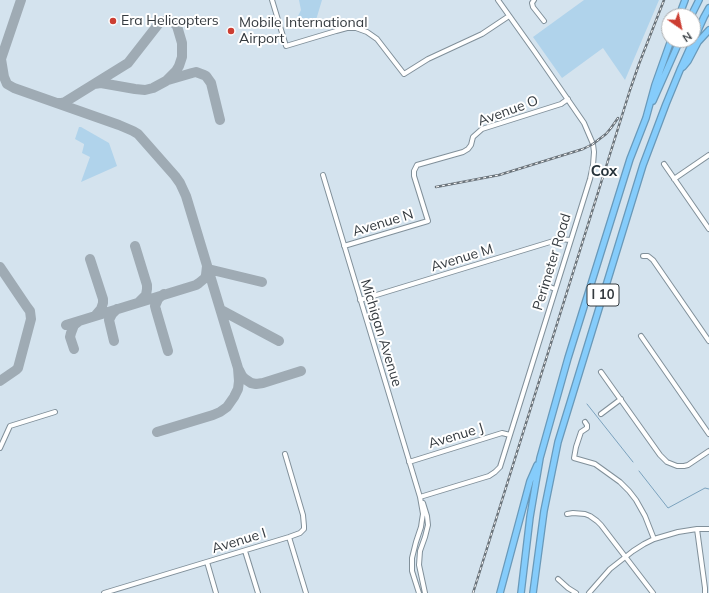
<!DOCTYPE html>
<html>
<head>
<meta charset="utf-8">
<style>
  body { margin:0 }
  #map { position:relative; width:709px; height:593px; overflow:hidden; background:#d4e3ee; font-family:Mulish,sans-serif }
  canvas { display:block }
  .north { position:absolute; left:661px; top:8px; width:40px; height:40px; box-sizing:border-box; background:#fff; border:1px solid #aeb0b2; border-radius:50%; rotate:146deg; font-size:11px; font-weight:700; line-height:16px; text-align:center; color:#343a3f }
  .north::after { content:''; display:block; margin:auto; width:14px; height:18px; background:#cc3e32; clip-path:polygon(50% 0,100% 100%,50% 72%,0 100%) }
</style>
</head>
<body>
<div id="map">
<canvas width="709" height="593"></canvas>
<div class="north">N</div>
</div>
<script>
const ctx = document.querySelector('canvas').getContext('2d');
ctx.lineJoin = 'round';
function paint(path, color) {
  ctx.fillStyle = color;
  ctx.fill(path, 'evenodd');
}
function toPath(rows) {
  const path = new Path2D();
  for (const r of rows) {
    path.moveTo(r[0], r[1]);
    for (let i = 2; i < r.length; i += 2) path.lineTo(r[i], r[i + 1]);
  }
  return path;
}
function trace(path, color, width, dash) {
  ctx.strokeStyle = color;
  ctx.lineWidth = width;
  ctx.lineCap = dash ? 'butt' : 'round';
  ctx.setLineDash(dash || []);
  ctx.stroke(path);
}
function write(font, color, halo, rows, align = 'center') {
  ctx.font = font + ' Mulish,sans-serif';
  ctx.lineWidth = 4;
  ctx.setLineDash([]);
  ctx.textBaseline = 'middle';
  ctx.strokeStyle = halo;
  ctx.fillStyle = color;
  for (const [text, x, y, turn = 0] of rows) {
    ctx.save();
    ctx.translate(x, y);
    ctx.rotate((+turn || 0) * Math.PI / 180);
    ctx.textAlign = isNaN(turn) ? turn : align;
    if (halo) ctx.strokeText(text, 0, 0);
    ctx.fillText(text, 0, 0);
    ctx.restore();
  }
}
paint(toPath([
  [299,0,322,0,316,20,311,24,304,26,302,25,300,21,298,16,301,10],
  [584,0,659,0,625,80,603,48,562,78,533,37],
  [79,127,81,127,109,143,117,166,81,182,90,157,82,153,84,145,84,144,75,139]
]), '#b0d3eb');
trace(toPath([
  [587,404,633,462],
  [639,471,668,508,705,488,709,489]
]), '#7ba2bd', 1);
trace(toPath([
  [21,0,1,59,4,77,7,84,14,88,119,125,133,131,138,134,175,176,180,183,186,196,238,368,239,381,238,389,234,397,227,407,220,412,213,415,157,432],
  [168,80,192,73,196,72,204,75,206,76,211,83,220,120],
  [57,103,61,103,65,102,128,63,160,22,164,21,170,21,174,23,177,26,182,43,182,57,179,66,176,71,166,81,153,88,145,90,135,89,101,83,94,84],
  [135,246,147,285,147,289,146,295,139,302],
  [90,259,103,299,103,303,101,309,95,316],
  [0,267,27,307,30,311,31,319,18,368,16,370,0,381],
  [208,269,262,282],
  [164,294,160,297,158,299,155,306,156,310,168,351],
  [221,310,279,341],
  [66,325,196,285,199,283,205,278,206,275,207,266],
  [114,341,109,320,112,314,117,309],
  [74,349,70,337,71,333,74,325,79,321],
  [239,370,242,376,245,379,251,383,256,384,263,383,301,371]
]), '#9fabb4', 10);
const minor = toPath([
  [272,0,286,46,336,31,347,28,356,28,367,32,377,39,404,74,428,59,482,34,509,16],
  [534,0,532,3,533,7,544,21],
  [664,164,709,229],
  [323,175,420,497,423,514,422,520,421,527,416,542,412,558,412,571,419,593],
  [674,179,709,155],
  [344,246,428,221,414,176,414,171,417,165,463,152,468,149,471,145,473,137,482,129,561,104,568,99],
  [643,256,648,256,653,260,709,341],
  [547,288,550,287,555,289],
  [360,300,560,239,570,240],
  [641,336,709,434],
  [601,372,660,455,667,462,677,466,684,466,688,465,709,451],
  [601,414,621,399],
  [585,422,587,425,587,428,581,432,576,447,574,458,595,464,620,482,629,491,636,500,645,516,654,539],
  [0,448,10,426,55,412],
  [409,462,502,433,510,435],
  [420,497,489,476,495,472,500,467,590,179,593,165,594,152,593,144,584,123,535,52,498,0],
  [423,503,427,516,428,525,425,537,420,551,419,565,425,593],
  [567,514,573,513,585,514,590,516,597,521,601,525,653,593],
  [697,529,705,588,705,593],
  [289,537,306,593],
  [245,551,258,593],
  [207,562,216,593],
  [558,579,568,588,576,593],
  [104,593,289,537,300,533,304,529,304,526,303,515,285,454],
  [589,593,610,569,633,551,644,544,654,539,678,532,697,529,709,529]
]);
const highway = toPath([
  [679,16,685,0],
  [691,16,699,0],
  [683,67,688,61,698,42,709,30],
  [653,101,680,40],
  [500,593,530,481,537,465],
  [521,593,530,517,540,458,568,358,630,159,646,118,655,85,671,40],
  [533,593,544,511,558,442,643,165,666,104,680,70,704,17,709,8]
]);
trace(minor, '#81909a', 6);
trace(highway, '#6999b9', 8);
trace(minor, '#fff', 4);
trace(highway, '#85ccfb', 5.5);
const rail = toPath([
  [436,187,499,175,583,149,593,144,606,134,611,128,618,118],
  [473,593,630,90,639,64,664,0]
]);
trace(rail, '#6a737a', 2.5);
trace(rail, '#fff', 1, [3]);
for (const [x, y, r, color] of [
  [113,21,4,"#cc3e32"],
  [231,31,4,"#cc3e32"]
]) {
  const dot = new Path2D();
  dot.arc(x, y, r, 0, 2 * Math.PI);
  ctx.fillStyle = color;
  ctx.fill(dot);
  trace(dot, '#fff', 1.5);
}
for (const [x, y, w] of [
  [603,295,32]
]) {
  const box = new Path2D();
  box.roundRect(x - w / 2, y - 11, w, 22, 3);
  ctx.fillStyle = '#fff';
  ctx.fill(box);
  trace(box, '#343a3f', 1);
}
write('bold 13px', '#343a3f', null, [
  ["I 10",603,295]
]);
write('14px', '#343a3f', '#fff', [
  ["Era Helicopters",121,21],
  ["Mobile International",239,23],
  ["Airport",239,39]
], 'left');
write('14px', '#343a3f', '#fff', [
  ["Avenue O",508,111,-20],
  ["Avenue N",383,223,-17],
  ["Avenue M",462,258,-17],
  ["Perimeter Road",552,262,-73],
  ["Michigan Avenue",381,333,73],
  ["Avenue J",456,436,-17],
  ["Avenue I",239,541,-17]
]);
write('bold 15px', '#26333b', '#fff', [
  ["Cox",604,171]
]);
</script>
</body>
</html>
